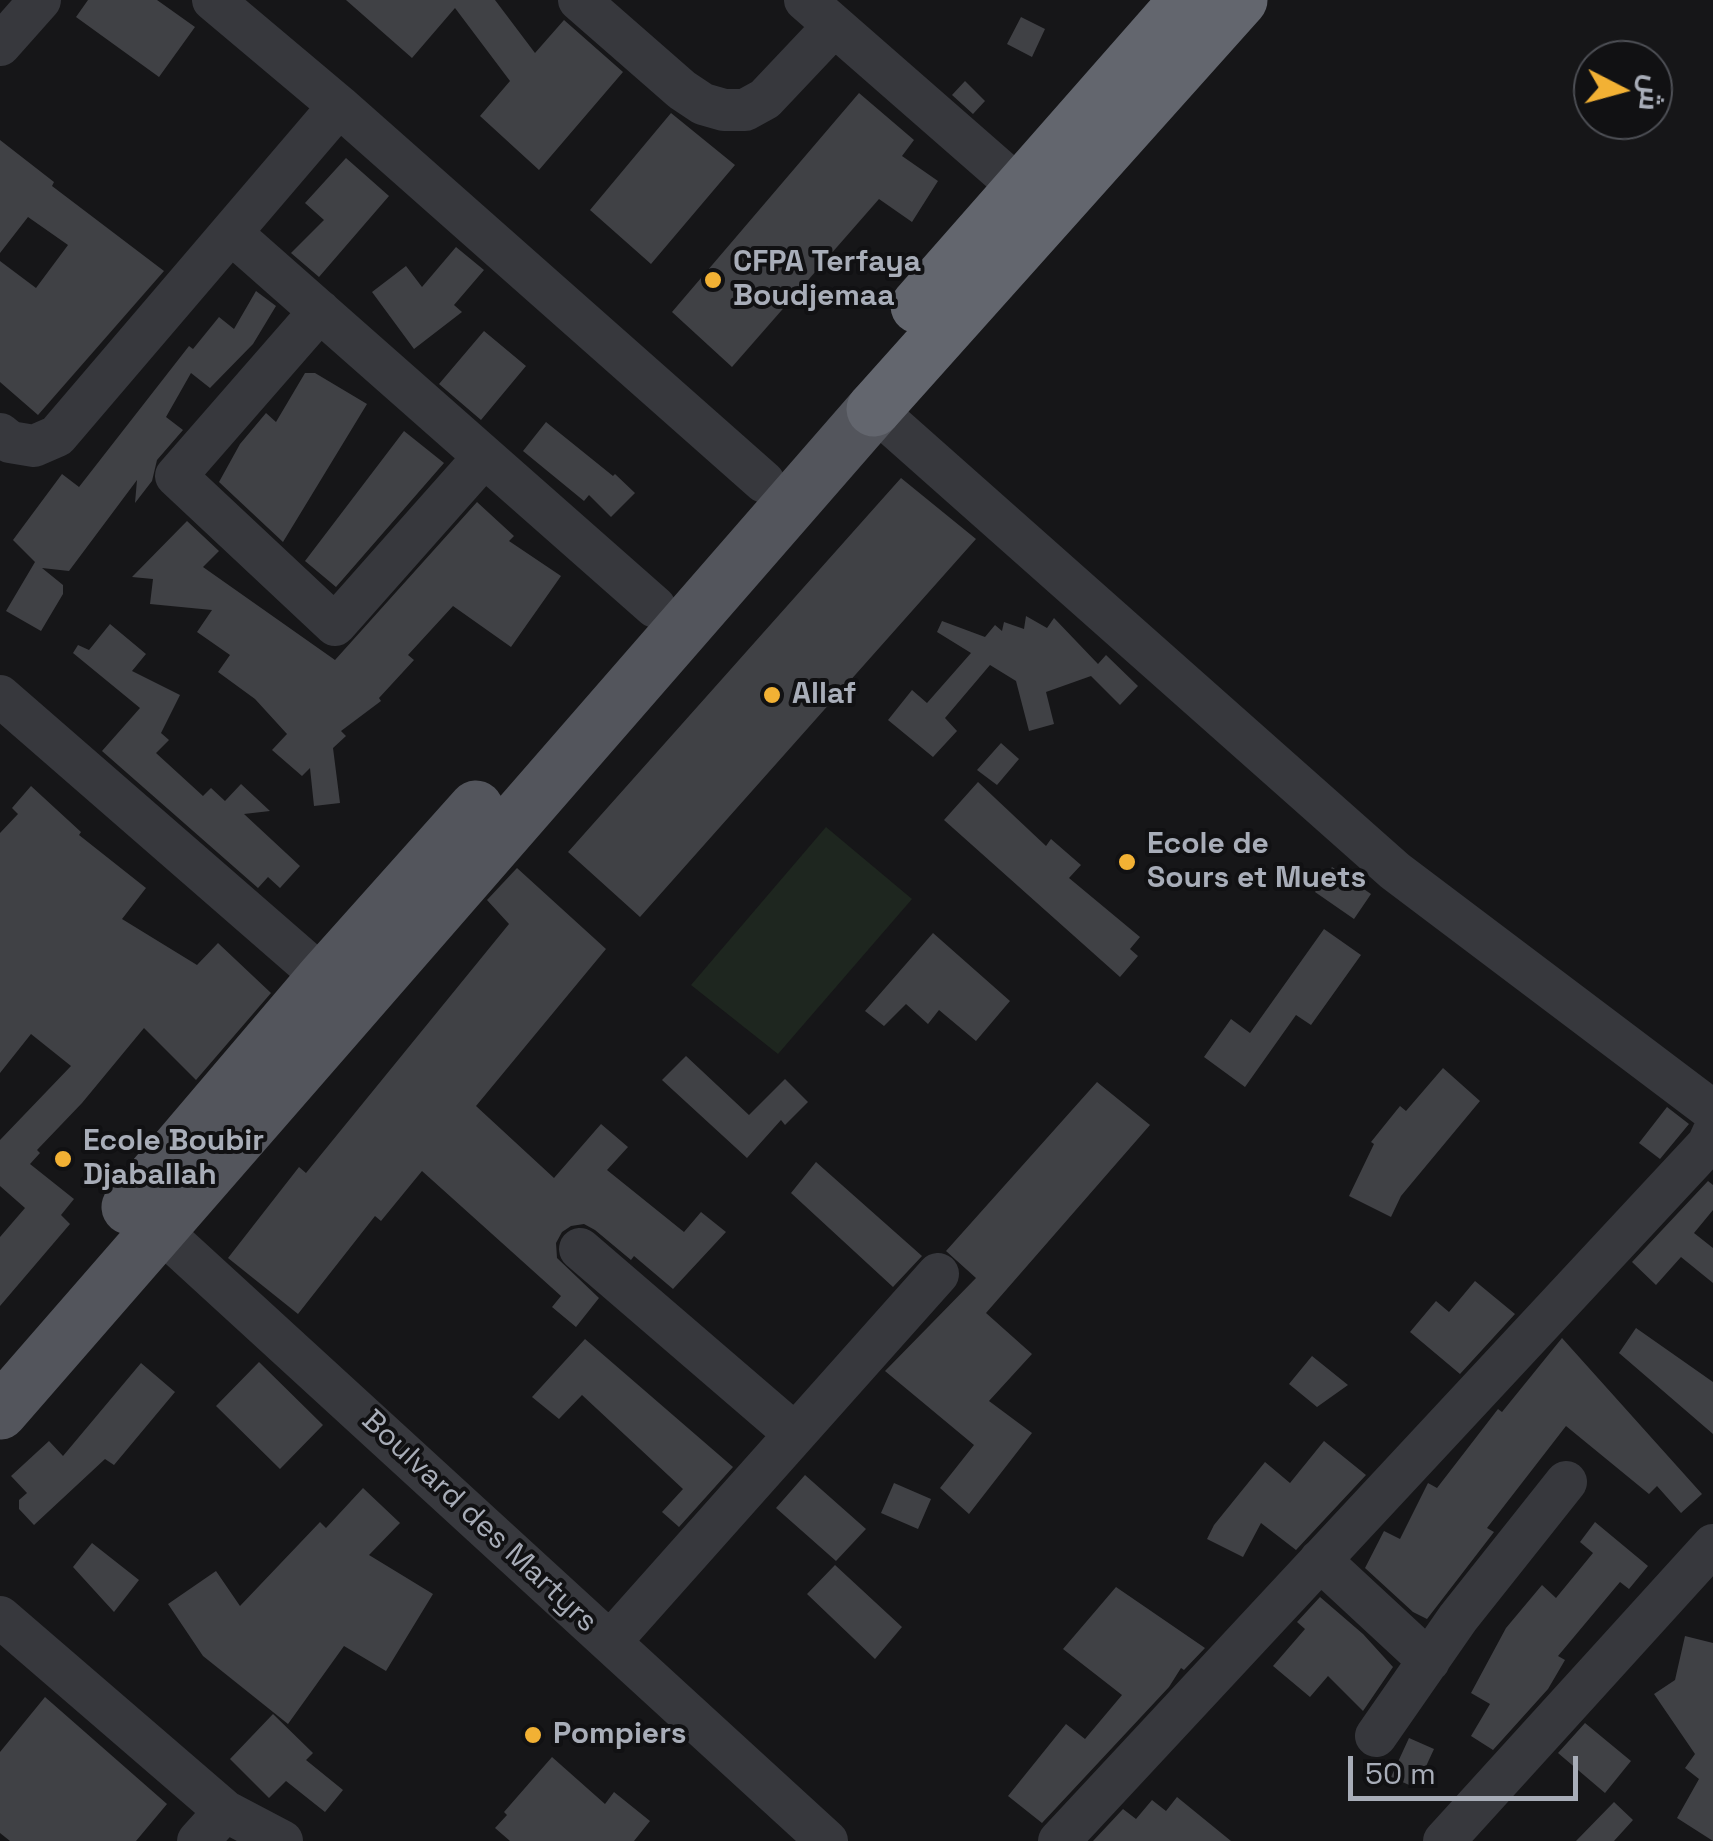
<!DOCTYPE html>
<html>
<head>
<meta charset="utf-8">
<style>
  body { margin:0 }
  #map { position:relative; width:1713px; height:1841px; overflow:hidden; background:#161618; font-family:"Space Grotesk",Cairo,sans-serif }
  canvas { display:block }
  .north { position:absolute; left:1573px; top:40px; width:100px; height:100px; box-sizing:border-box; background:#111113; border:2px solid #4d4f55; border-radius:50%; rotate:96deg; font-size:28px; font-weight:700; line-height:40px; text-align:center; color:#a8adb8 }
  .north::after { content:''; display:block; margin:auto; width:35px; height:45px; background:#f2b134; clip-path:polygon(50% 0,100% 100%,50% 72%,0 100%) }
  .scale { position:absolute; left:1348px; top:1756px; width:230px; height:45px; box-sizing:border-box; border:5px solid #a8adb8; border-top:0; padding-left:12px; font-size:30px; line-height:35px; white-space:nowrap; color:#a8adb8; -webkit-text-stroke:8px #111113; paint-order:stroke }
</style>
</head>
<body>
<div id="map">
<canvas width="1713" height="1841"></canvas>
<div class="north">ش</div>
<div class="scale">50 m</div>
</div>
<script>
const ctx = document.querySelector('canvas').getContext('2d');
ctx.lineJoin = 'round';
function paint(path, color) {
  ctx.fillStyle = color;
  ctx.fill(path, 'evenodd');
}
function toPath(rows) {
  const path = new Path2D();
  for (const r of rows) {
    path.moveTo(r[0], r[1]);
    for (let i = 2; i < r.length; i += 2) path.lineTo(r[i], r[i + 1]);
  }
  return path;
}
function trace(path, color, width, dash) {
  ctx.strokeStyle = color;
  ctx.lineWidth = width;
  ctx.lineCap = dash ? 'butt' : 'round';
  ctx.setLineDash(dash || []);
  ctx.stroke(path);
}
function write(font, color, halo, rows, align = 'center') {
  ctx.font = font + ' "Space Grotesk",sans-serif';
  ctx.lineWidth = 8;
  ctx.setLineDash([]);
  ctx.textBaseline = 'middle';
  ctx.strokeStyle = halo;
  ctx.fillStyle = color;
  for (const [text, x, y, turn = 0] of rows) {
    ctx.save();
    ctx.translate(x, y);
    ctx.rotate((+turn || 0) * Math.PI / 180);
    ctx.textAlign = isNaN(turn) ? turn : align;
    if (halo) ctx.strokeText(text, 0, 0);
    ctx.fillText(text, 0, 0);
    ctx.restore();
  }
}
paint(toPath([
  [826,827,912,899,778,1054,691,985]
]), '#1e261f');
paint(toPath([
  [88,0,157,0,195,27,159,77,76,17],
  [346,0,495,0,535,53,564,20,623,72,539,170,480,116,510,81,455,8,412,58],
  [1021,17,1045,29,1032,57,1007,44],
  [965,81,985,101,973,114,952,95],
  [859,93,914,140,902,156,938,181,912,222,879,199,732,367,672,312],
  [671,113,735,165,651,264,590,210],
  [0,140,54,182,52,186,164,271,38,415,0,382,0,261,36,288,68,245,28,217,0,253],
  [346,158,389,196,319,277,291,253,324,220,305,203],
  [456,247,484,270,454,305,462,312,414,349,372,292,406,266,422,287],
  [256,291,276,306,253,344,210,388,191,373,166,417,183,430,157,460,152,481,135,503,137,480,69,571,42,568,63,585,63,594,41,631,6,611,35,562,13,540,62,474,79,487,189,346,193,349,219,317,234,329],
  [484,331,526,366,481,420,439,384],
  [305,373,315,373,367,404,283,542,219,482,240,444,266,413,276,422],
  [546,422,613,476,615,474,635,493,611,517,589,495,584,501,523,451],
  [404,431,444,463,336,587,305,561],
  [901,478,976,539,640,917,568,852],
  [477,502,514,536,509,541,561,576,511,647,453,606,408,655,414,660,379,698,381,701,341,731,346,736,333,748,340,803,314,806,310,768,302,776,272,750,287,734,255,699,218,672,230,655,197,632,212,610,150,604,153,579,132,577,187,521,219,551,203,567,335,660],
  [1026,616,1047,628,1054,618,1098,664,1106,655,1138,686,1120,705,1091,676,1046,692,1054,724,1029,731,1016,681,990,665,945,718,957,731,933,757,888,720,912,690,927,703,971,653,937,632,942,621,985,637,995,625,1002,631,1004,622,1024,629],
  [110,624,146,654,132,671,180,695,161,733,169,740,156,753,203,796,211,788,225,801,241,784,270,811,244,814,300,866,280,888,268,877,258,888,102,751,140,708,73,653,78,645,89,650],
  [1001,743,1019,759,997,785,977,770],
  [978,782,1046,846,1051,839,1081,865,1069,878,1140,937,1130,949,1138,956,1120,977,944,820],
  [31,786,81,832,79,835,146,888,122,919,197,965,218,943,271,993,196,1080,144,1028,82,1103,37,1150,40,1153,30,1164,74,1199,61,1215,70,1224,0,1306,0,1237,25,1208,0,1186,0,1140,71,1066,31,1034,0,1073,0,833,18,814,12,808],
  [1332,867,1371,894,1354,919,1315,892],
  [517,868,606,949,476,1106,554,1178,601,1124,628,1147,607,1170,684,1232,701,1212,726,1232,673,1289,634,1256,631,1260,595,1230,584,1224,571,1226,562,1232,556,1243,557,1258,599,1298,576,1327,552,1307,561,1296,422,1171,381,1221,375,1216,298,1314,228,1258,299,1167,306,1173,509,924,487,900],
  [1324,929,1361,955,1311,1025,1296,1015,1245,1087,1204,1057,1231,1019,1250,1033],
  [933,933,1010,1001,976,1041,939,1010,928,1024,906,1004,884,1026,865,1011],
  [686,1056,749,1115,785,1079,808,1102,785,1125,781,1120,747,1158,662,1080],
  [1443,1068,1480,1101,1401,1196,1391,1217,1349,1196,1374,1144,1371,1142,1400,1106,1406,1111],
  [1097,1082,1150,1125,986,1313,1032,1354,989,1401,1032,1433,969,1514,940,1488,974,1445,885,1371,976,1278,946,1251],
  [1667,1107,1689,1124,1660,1159,1639,1143],
  [816,1162,922,1256,893,1287,791,1193],
  [1708,1181,1713,1185,1713,1210,1694,1233,1713,1248,1713,1283,1681,1257,1656,1285,1632,1262],
  [1475,1281,1515,1314,1460,1374,1410,1332,1436,1301,1449,1312],
  [1636,1328,1713,1382,1713,1434,1619,1353],
  [1562,1338,1702,1494,1681,1513,1657,1486,1649,1494,1566,1426,1487,1528,1494,1532,1427,1619,1413,1612,1365,1568,1384,1531,1400,1539,1428,1483,1437,1488,1498,1409,1502,1412],
  [585,1339,733,1467,679,1527,662,1512,683,1489,582,1395,559,1419,532,1397],
  [1312,1356,1348,1385,1317,1407,1289,1384],
  [259,1362,323,1425,280,1469,216,1406],
  [141,1363,175,1392,114,1465,105,1459,34,1525,19,1509,19,1500,27,1493,11,1476,49,1441,63,1456],
  [1324,1441,1366,1475,1296,1550,1261,1523,1243,1557,1207,1539,1214,1525,1265,1462,1290,1483],
  [805,1475,866,1529,836,1561,776,1508],
  [894,1483,931,1499,918,1529,881,1513],
  [363,1488,400,1523,369,1555,433,1594,386,1671,344,1646,288,1724,203,1656,168,1604,216,1571,240,1606,320,1522,326,1528],
  [1595,1522,1648,1566,1629,1589,1620,1582,1558,1656,1565,1660,1548,1689,1493,1750,1471,1736,1490,1704,1471,1693,1506,1628,1542,1585,1556,1598,1593,1553,1580,1542],
  [92,1543,139,1580,114,1612,73,1567],
  [835,1565,902,1627,875,1659,807,1594],
  [1116,1587,1205,1648,1184,1670,1181,1668,1169,1687,1042,1823,1008,1796,1066,1724,1085,1739,1122,1695,1063,1649],
  [1320,1597,1363,1634,1393,1667,1363,1711,1328,1676,1310,1697,1273,1666,1305,1629,1297,1622],
  [1685,1636,1713,1643,1713,1841,1677,1818,1699,1779,1685,1768,1695,1754,1654,1694,1675,1680],
  [45,1697,167,1804,136,1841,10,1841,0,1833,0,1752],
  [273,1714,313,1753,306,1760,343,1790,325,1812,286,1781,269,1798,230,1759],
  [1585,1723,1631,1761,1605,1793,1558,1753],
  [1409,1738,1434,1749,1416,1788,1391,1777],
  [552,1757,605,1804,614,1792,650,1821,634,1841,510,1841,495,1828,507,1815,504,1812],
  [1177,1797,1231,1841,1093,1841,1123,1809,1136,1819,1152,1800,1166,1811],
  [1614,1802,1633,1820,1614,1841,1576,1841]
]), '#404145');
trace(toPath([
  [213,0,339,106,764,482],
  [579,0,682,90,703,104,724,110,745,110,765,99,834,26],
  [805,0,1020,188],
  [0,45,40,0],
  [231,233,655,607],
  [320,311,176,476,335,625,484,457],
  [874,409,1395,871,1713,1111],
  [0,434,10,442,34,446,57,436,339,106],
  [0,696,324,978],
  [138,1210,827,1841],
  [580,1249,795,1434],
  [1320,1560,1429,1661],
  [0,1617,225,1811,282,1841],
  [610,1642,938,1274],
  [1376,1736,1458,1618,1566,1482],
  [198,1841,225,1811],
  [1059,1841,1708,1144,1713,1133],
  [1444,1841,1713,1545]
]), '#37383d', 42);
trace(toPath([
  [129,1207,324,978,476,808],
  [0,1412,874,409]
]), '#53555c', 55);
trace(toPath([
  [918,306,1187,0],
  [874,409,1240,0]
]), '#63666e', 55);
for (const [x, y, r, color] of [
  [713,280,10,"#f2b134"],
  [772,695,10,"#f2b134"],
  [1127,862,10,"#f2b134"],
  [63,1159,10,"#f2b134"],
  [533,1735,10,"#f2b134"]
]) {
  const dot = new Path2D();
  dot.arc(x, y, r, 0, 2 * Math.PI);
  ctx.fillStyle = color;
  ctx.fill(dot);
  trace(dot, '#111113', 4);
}
write('bold 30px', '#a8adb8', '#111113', [
  ["CFPA Terfaya",733,263],
  ["Boudjemaa",733,297],
  ["Allaf",792,695],
  ["Ecole de",1147,845],
  ["Sours et Muets",1147,879],
  ["Ecole Boubir",83,1142],
  ["Djaballah",83,1176],
  ["Pompiers",553,1735]
], 'left');
write('30px', '#a8adb8', '#111113', [
  ["Boulvard des Martyrs",479,1522,43]
]);
</script>
</body>
</html>
